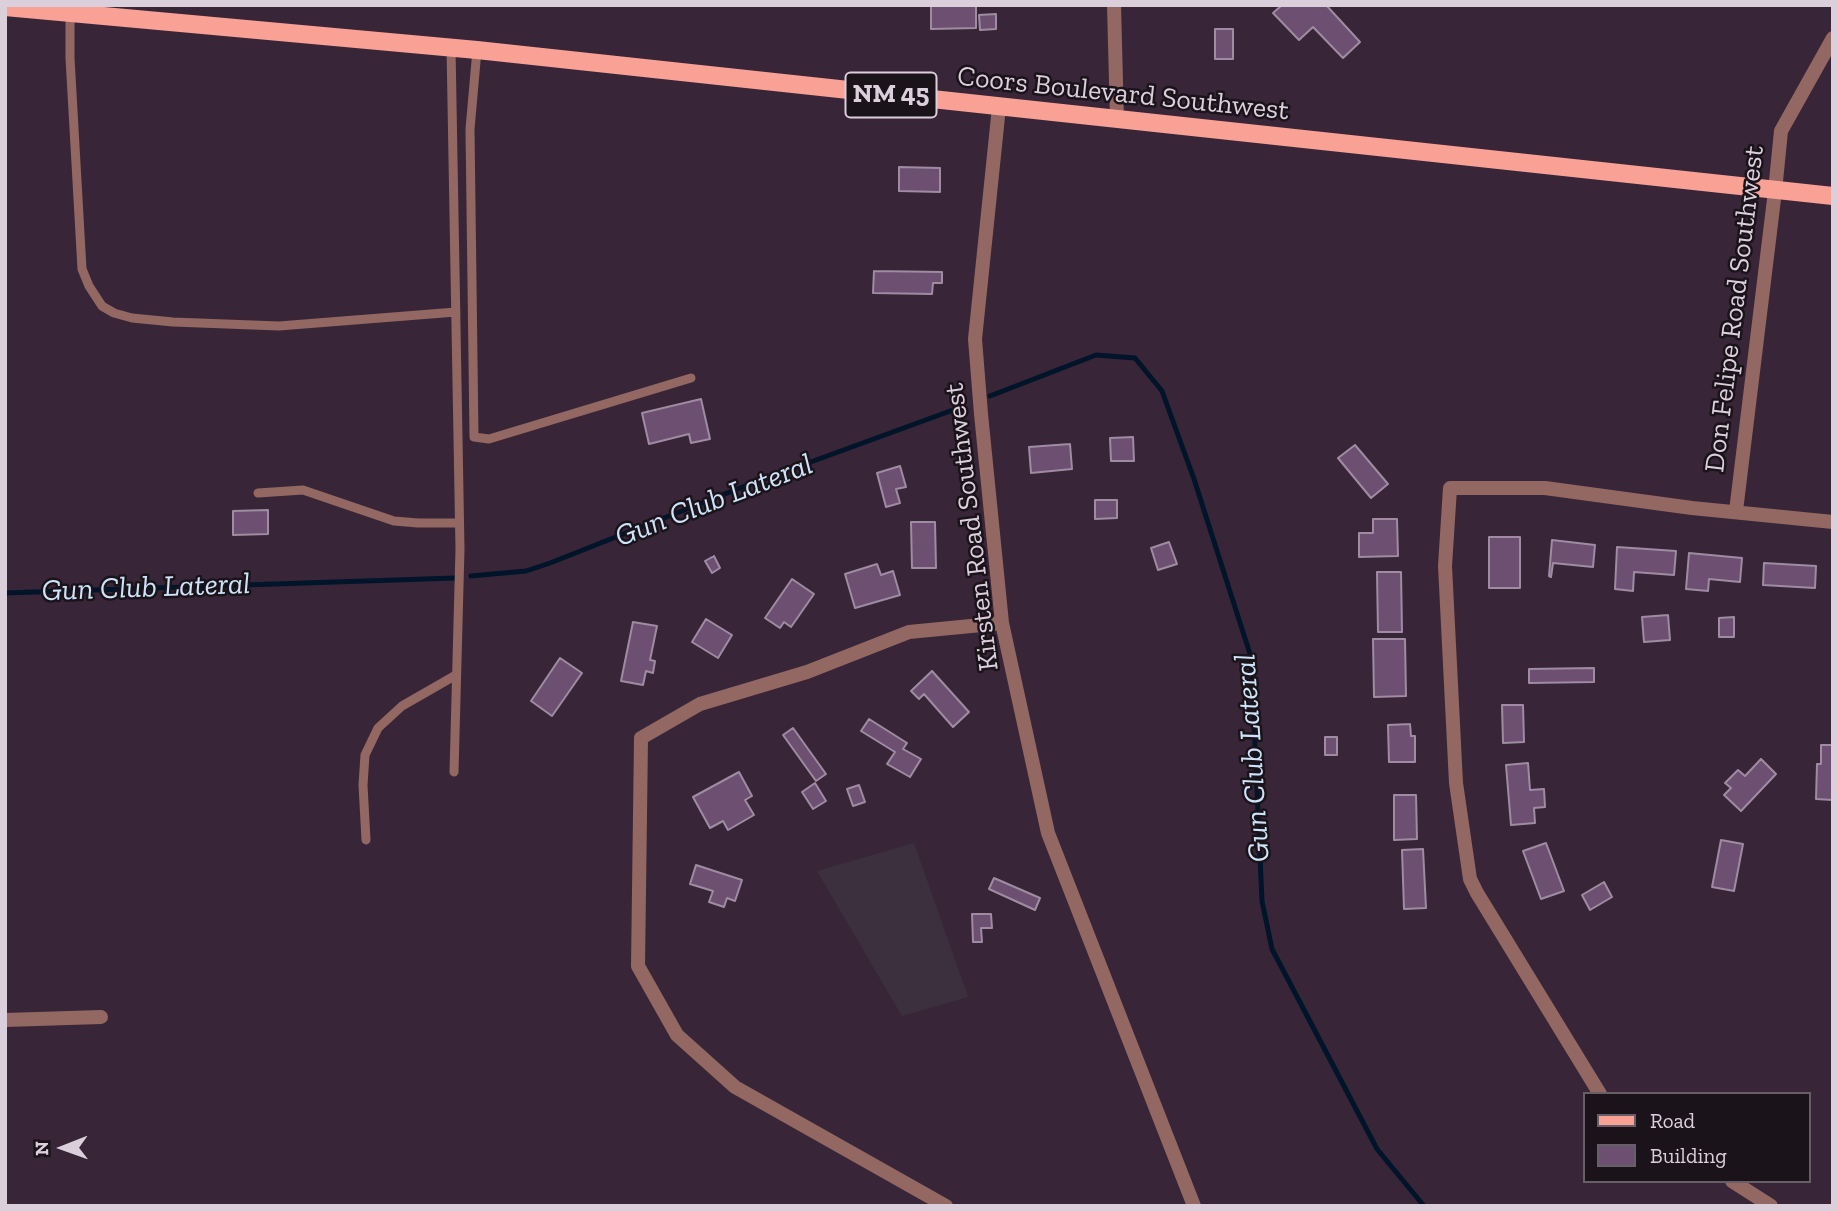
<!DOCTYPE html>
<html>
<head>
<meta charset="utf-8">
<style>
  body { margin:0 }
  #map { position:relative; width:1838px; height:1211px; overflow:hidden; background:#382638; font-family:"Zilla Slab",serif }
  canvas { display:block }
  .frame { position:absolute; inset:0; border:7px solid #dbcfdb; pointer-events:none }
  .legend { position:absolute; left:1583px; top:1092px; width:228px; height:91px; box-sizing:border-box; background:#1a131a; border:2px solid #675e67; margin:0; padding:9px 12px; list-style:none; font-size:21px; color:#dbcfdb }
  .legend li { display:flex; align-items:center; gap:14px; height:35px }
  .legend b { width:35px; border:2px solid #675e67 }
  .north { position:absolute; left:28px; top:1113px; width:70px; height:70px; -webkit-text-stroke:5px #1a131a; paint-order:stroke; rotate:269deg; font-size:19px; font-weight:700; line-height:28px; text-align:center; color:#dbcfdb }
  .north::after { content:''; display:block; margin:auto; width:24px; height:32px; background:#dbcfdb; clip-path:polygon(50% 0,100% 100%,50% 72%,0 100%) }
</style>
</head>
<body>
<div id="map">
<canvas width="1838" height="1211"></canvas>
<div class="frame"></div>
<ul class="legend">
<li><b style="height:9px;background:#f9a194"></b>Road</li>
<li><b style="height:19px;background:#6c4f71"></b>Building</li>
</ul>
<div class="north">N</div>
</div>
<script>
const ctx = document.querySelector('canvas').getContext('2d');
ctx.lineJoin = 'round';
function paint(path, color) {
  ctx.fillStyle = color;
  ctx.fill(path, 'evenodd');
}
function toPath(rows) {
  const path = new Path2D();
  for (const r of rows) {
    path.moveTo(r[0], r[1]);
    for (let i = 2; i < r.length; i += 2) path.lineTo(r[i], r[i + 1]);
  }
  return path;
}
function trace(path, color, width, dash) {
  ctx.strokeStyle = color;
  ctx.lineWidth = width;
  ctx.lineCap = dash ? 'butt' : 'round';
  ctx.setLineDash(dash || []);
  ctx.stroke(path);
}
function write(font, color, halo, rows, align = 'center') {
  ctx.font = font + ' "Zilla Slab",serif';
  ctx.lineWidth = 5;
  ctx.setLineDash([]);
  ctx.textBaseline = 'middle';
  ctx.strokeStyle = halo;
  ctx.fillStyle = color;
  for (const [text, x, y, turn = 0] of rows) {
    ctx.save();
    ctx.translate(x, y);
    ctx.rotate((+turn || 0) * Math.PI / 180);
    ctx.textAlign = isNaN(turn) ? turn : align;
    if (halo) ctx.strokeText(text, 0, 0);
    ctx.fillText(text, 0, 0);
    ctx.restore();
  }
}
paint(toPath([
  [914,843,968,997,902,1016,817,871]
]), '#3d303e');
trace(toPath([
  [990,396,1096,355,1135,358,1162,391,1194,479,1251,657,1262,901,1272,949,1377,1149,1424,1206],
  [471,576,526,571,550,563,745,486,953,410],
  [5,593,455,578]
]), '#00152a', 5);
const building = toPath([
  [931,5,976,5,976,28,931,29,931,5],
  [1282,5,1326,5,1360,42,1343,58,1313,27,1299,40,1273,13,1282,5],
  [996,14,996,29,980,30,979,15,996,14],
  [1215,29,1233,29,1233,59,1215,59,1215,29],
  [899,167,940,168,940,192,899,191,899,167],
  [874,271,942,272,942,283,933,283,932,294,873,293,874,271],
  [701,399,710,439,691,443,689,434,649,444,642,413,701,399],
  [1133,437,1134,461,1111,461,1110,438,1133,437],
  [1070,444,1072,469,1031,473,1029,447,1070,444],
  [1355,445,1388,484,1371,498,1338,458,1355,445],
  [900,466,906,487,896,489,900,503,886,507,877,473,900,466],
  [1095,500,1117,500,1117,518,1095,519,1095,500],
  [268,510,268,534,233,535,233,511,268,510],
  [1373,519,1397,519,1398,556,1359,557,1359,533,1373,533,1373,519],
  [911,522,935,522,936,568,912,568,911,522],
  [1489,537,1520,537,1520,588,1489,588,1489,537],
  [1552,540,1595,545,1593,567,1553,563,1551,577,1549,576,1552,540],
  [1169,542,1177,564,1158,570,1151,548,1169,542],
  [1617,547,1676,551,1674,575,1634,572,1633,591,1615,589,1617,547],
  [1689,553,1742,558,1740,582,1709,579,1708,591,1686,589,1689,553],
  [714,556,720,568,712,573,705,561,714,556],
  [1764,563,1816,566,1815,588,1763,585,1764,563],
  [877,564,881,575,893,571,900,595,855,608,845,574,877,564],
  [1377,572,1401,572,1402,632,1378,632,1377,572],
  [792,579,814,594,791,627,784,622,780,628,765,618,792,579],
  [1668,615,1670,640,1644,642,1642,617,1668,615],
  [1734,617,1734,637,1719,637,1719,618,1734,617],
  [706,619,732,635,718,658,692,642,706,619],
  [633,622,657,626,650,660,655,661,653,673,646,671,643,685,621,681,633,622],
  [1373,639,1405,639,1406,696,1374,697,1373,639],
  [560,658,582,673,552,716,531,701,560,658],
  [1594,668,1594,682,1529,683,1529,669,1594,668],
  [932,671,969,712,953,727,924,694,919,699,911,691,932,671],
  [1502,705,1523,705,1524,742,1503,743,1502,705],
  [869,719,907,743,903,749,921,759,910,777,887,764,895,752,861,731,869,719],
  [1410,724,1411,736,1415,736,1415,762,1389,762,1388,725,1410,724],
  [793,728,826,774,816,781,783,735,793,728],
  [1325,737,1337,737,1337,755,1325,755,1325,737],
  [1821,745,1833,745,1833,800,1816,799,1817,764,1821,764,1821,745],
  [1761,759,1776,774,1741,811,1724,795,1731,788,1725,783,1738,770,1745,776,1761,759],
  [1528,763,1530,790,1544,789,1545,807,1534,808,1535,823,1511,825,1506,765,1528,763],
  [739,772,752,796,745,800,754,815,728,830,723,821,710,828,693,797,739,772],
  [815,783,826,801,813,809,802,792,815,783],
  [859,785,865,802,853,806,847,789,859,785],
  [1394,795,1416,795,1417,839,1394,840,1394,795],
  [1721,840,1743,844,1734,891,1712,887,1721,840],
  [1546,843,1564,891,1541,899,1523,851,1546,843],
  [1423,849,1426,908,1404,909,1402,850,1423,849],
  [696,865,742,880,735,901,727,898,724,907,709,902,713,891,690,884,696,865],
  [994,878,1040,898,1035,910,989,889,994,878],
  [1604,882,1612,897,1590,910,1582,895,1604,882],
  [972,914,991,914,992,928,981,928,982,942,973,942,972,914]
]);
paint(building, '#6c4f71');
trace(building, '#9f8ba2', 2);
trace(toPath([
  [70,12,70,58,82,269,89,286,102,306,114,313,132,318,173,322,279,326,456,312],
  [451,47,460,549,454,772],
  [477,50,470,129,474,437,489,439,691,378],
  [258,493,303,490,394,521,418,523,459,523],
  [366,840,363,785,365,755,378,728,402,706,456,675]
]), '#936862', 9);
trace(toPath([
  [1114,5,1117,120],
  [999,107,975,339,981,414,1002,623,1048,833,1194,1206],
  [1736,511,1775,191],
  [5,1020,101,1017],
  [1600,1094,1477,893,1470,879,1456,783,1445,566,1450,488,1545,488,1692,508,1833,522],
  [1732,1181,1771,1206],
  [946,1206,735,1087,677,1035,638,966,641,738,700,704,807,672,909,632,1002,623]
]), '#936862', 14);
trace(toPath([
  [1775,191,1781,131,1833,38]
]), '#936862', 14);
trace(toPath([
  [5,7,477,50,1833,196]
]), '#f9a194', 18);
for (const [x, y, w] of [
  [891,95,91]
]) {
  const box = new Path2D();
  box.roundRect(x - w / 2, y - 22.5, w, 45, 5);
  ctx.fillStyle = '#1a131a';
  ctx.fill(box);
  trace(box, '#dbcfdb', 2);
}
write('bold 26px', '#dbcfdb', null, [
  ["NM 45",891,95]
]);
write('28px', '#dbcfdb', '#1a131a', [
  ["Coors Boulevard Southwest",1123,94,6],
  ["Don Felipe Road Southwest",1735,309,-83],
  ["Kirsten Road Southwest",972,527,-97]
]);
write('italic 30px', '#cee4fa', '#1a131a', [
  ["Gun Club Lateral",714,501,-21],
  ["Gun Club Lateral",146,588,-2],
  ["Gun Club Lateral",1253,758,-94]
]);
</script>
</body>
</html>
